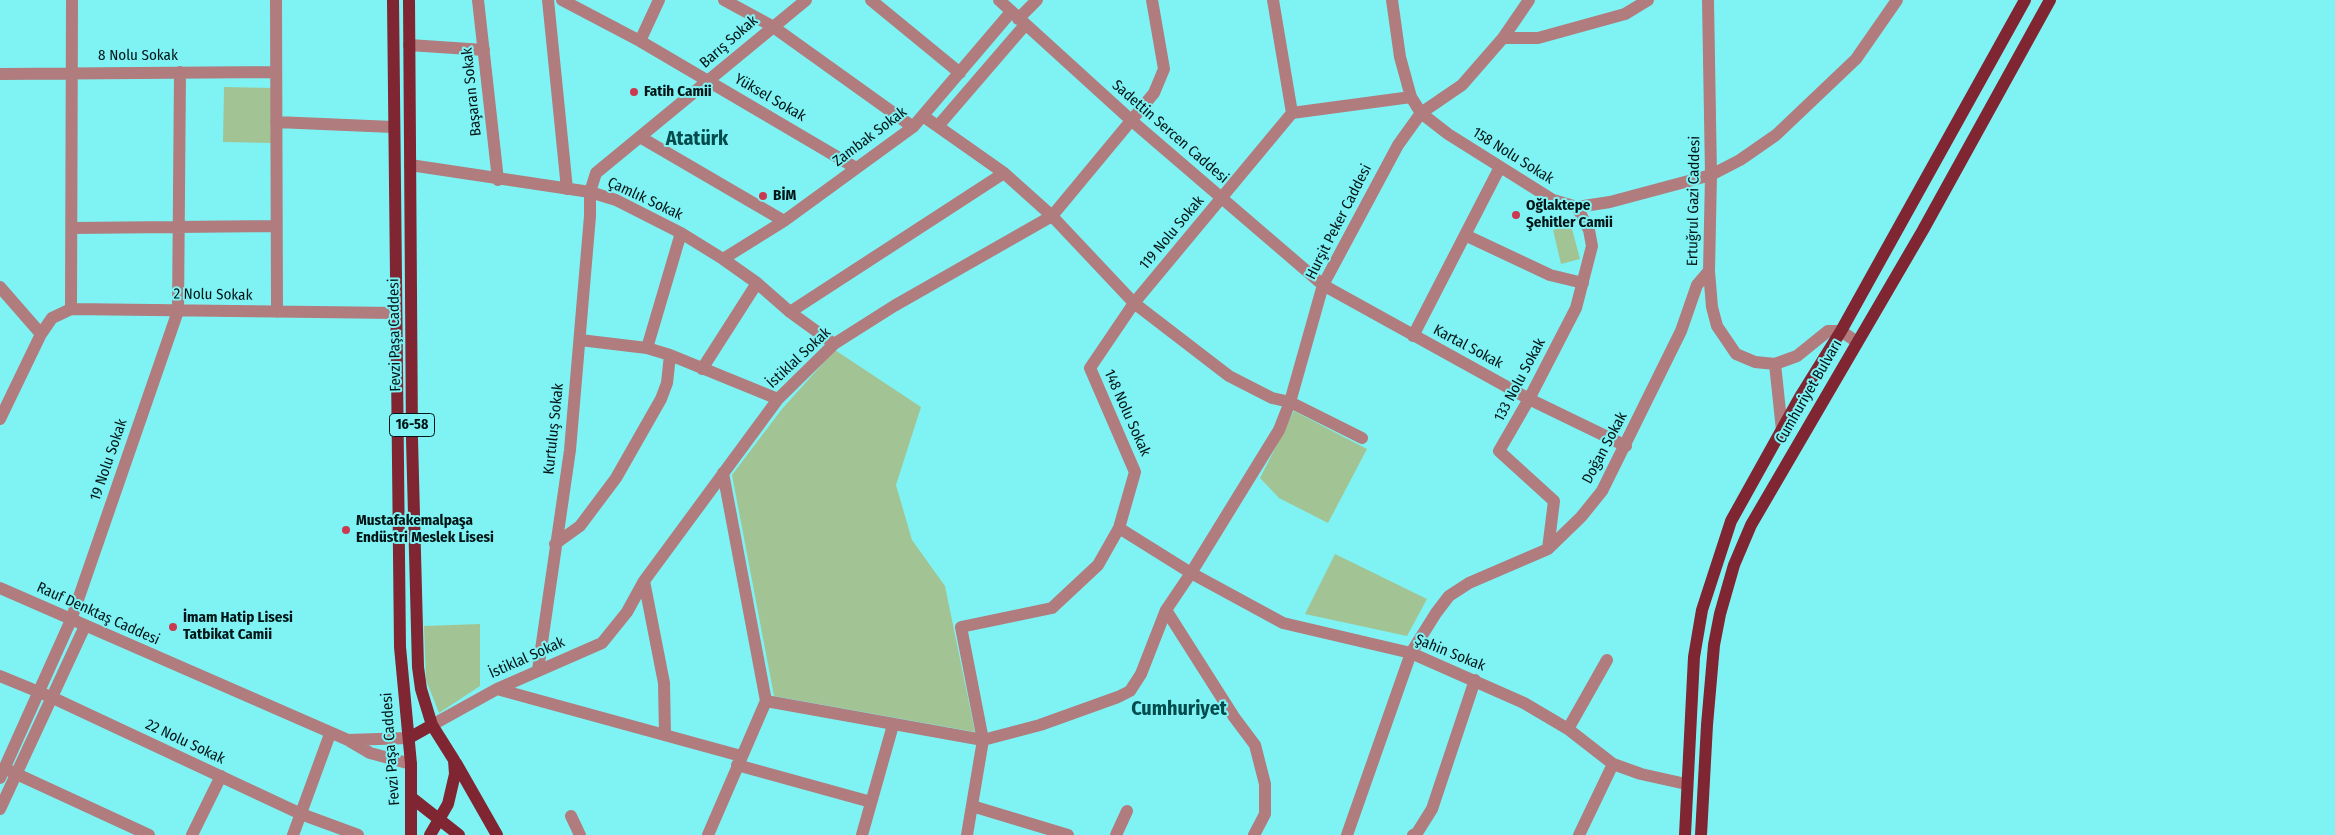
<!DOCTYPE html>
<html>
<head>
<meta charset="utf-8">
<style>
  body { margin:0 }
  canvas { display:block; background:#7ff2f4 }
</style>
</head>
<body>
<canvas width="2335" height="835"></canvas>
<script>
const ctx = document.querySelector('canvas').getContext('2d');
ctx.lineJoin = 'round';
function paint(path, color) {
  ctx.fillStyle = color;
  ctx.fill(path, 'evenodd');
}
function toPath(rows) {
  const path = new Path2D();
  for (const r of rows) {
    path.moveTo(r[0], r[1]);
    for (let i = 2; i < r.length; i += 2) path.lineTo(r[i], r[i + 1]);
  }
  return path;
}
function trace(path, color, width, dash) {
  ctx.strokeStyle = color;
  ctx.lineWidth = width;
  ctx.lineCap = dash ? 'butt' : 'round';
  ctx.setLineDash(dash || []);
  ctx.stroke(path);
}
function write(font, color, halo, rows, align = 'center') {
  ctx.font = font + ' "Fira Sans Condensed",sans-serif';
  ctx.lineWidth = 4;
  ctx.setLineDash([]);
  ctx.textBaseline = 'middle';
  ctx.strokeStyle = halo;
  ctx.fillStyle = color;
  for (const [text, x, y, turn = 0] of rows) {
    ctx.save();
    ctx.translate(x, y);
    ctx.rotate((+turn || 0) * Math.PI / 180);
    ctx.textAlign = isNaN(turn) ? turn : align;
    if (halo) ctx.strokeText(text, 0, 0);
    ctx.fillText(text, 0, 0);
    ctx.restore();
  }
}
paint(toPath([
  [224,87,273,88,272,143,223,142],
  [1571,225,1580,259,1561,264,1553,230],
  [835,350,921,407,896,485,912,540,945,586,975,732,774,696,732,475,782,409],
  [1294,411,1367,449,1328,523,1279,498,1260,478],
  [1335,554,1427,599,1407,636,1305,614],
  [480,624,480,686,439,713,426,680,424,626]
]), '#a2c494');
trace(toPath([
  [276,0,277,312],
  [478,0,498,180],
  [548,0,567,189],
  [562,0,640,41,856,168],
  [724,0,772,26,913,127],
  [871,0,960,73],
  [999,0,1132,121,1323,285,1529,399,1626,446],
  [1273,0,1292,113],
  [1392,0,1400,57,1411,97,1421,113,1448,134,1553,200,1577,207,1610,202,1711,175,1740,160,1776,135,1856,59,1897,0],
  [1708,0,1711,175,1709,271,1712,307,1717,326,1736,354,1755,362,1775,364,1797,356,1828,331,1841,331,1857,342],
  [1018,19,1037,0],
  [1503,38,1538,38,1625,14,1648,0],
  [640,41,659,0],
  [409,45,484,50],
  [0,74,276,72],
  [923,116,1004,173,1052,216,1154,93,1164,69,1152,0],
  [276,122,393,127],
  [938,126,1025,25],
  [640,137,784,221],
  [410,165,590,192,616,200,681,233,723,259,757,283,790,312,834,344],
  [72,228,276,226],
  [1465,235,1550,275,1583,283],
  [723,259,784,221,913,127,1011,12],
  [0,287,41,334],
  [71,309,72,0],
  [790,312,1004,173],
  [1413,336,1500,167],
  [580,340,647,348,670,355,778,399],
  [647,348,681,233],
  [1775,364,1782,430],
  [702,369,757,283],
  [0,419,41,334,52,318,71,309,396,313],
  [1119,528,1191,573,1283,623,1411,653,1524,703,1568,729,1613,764,1641,774,1686,784],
  [555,544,580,526,616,478,661,399,667,383,670,355],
  [1548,549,1554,501,1499,451,1529,399,1576,308,1592,246,1589,230,1577,207],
  [644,581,664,683,665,735],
  [0,588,348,740,370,753,411,764],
  [1166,610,1234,717,1255,745,1265,784,1265,814,1254,835],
  [538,670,570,450,590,216,590,192,596,173,806,0],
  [0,676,51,697,301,814,358,835],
  [497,689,741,756],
  [766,701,983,740,1040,725,1118,697,1130,691,1141,674,1166,610,1191,573,1279,430,1290,402,1323,285,1398,145,1421,113,1462,85,1503,38,1529,0],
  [432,725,497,689,602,643,627,612,644,581,778,399,834,344,894,306,1052,216,1134,303,1229,376,1272,398,1290,402,1362,438],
  [1568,729,1607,660],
  [348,740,409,738],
  [737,765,871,802],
  [8,770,149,835],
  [0,778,71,620,178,311,180,72],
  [972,806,1068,835],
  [0,809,85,626],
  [571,816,580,835],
  [192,835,221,776],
  [293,835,330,734],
  [708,835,766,701,723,473],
  [862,835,893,725],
  [967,835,983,740,961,627,1052,608,1098,565,1119,528,1135,472,1090,368,1134,303,1292,113,1411,97],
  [1116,835,1127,811],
  [1347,835,1411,653,1436,613,1449,596,1469,583,1548,549,1581,517,1602,491,1681,331,1697,285,1709,271],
  [1413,835,1417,833,1432,809,1475,680],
  [1579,835,1613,764]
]), '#b07c7e', 12);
trace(toPath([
  [393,0,400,647,411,764,411,835],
  [409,0,412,439,418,667,421,689,432,725,454,760,455,774,448,804,430,835],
  [409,738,432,725],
  [456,763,497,835],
  [412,798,459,835],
  [1685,835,1694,657,1702,610,1731,521,1800,397,1841,331,2025,0],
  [1701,835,1707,725,1714,645,1720,614,1734,565,1751,525,1923,230,2050,0]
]), '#7f2632', 12);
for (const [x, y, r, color] of [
  [634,92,5,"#ca3950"],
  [763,196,5,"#ca3950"],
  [1516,215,5,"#ca3950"],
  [346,530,5,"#ca3950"],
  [173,627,5,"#ca3950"]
]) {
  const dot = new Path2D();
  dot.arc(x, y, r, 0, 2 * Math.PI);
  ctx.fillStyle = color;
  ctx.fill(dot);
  trace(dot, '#7ff2f4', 2);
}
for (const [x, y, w] of [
  [412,425,45]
]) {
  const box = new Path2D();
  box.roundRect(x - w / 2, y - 11.5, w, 23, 4);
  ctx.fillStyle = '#7ff2f4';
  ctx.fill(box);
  trace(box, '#001516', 1);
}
write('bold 14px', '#001516', null, [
  ["16-58",412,425]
]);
write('15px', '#001516', '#7ff2f4', [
  ["Barış Sokak",729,42,-41],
  ["8 Nolu Sokak",138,56],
  ["Başaran Sokak",472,92,-96],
  ["Yüksel Sokak",770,98,30],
  ["Sadettin Sercen Caddesi",1170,132,41],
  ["Zambak Sokak",870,137,-37],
  ["158 Nolu Sokak",1513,156,32],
  ["Çamlık Sokak",645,199,25],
  ["Ertuğrul Gazi Caddesi",1694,201,-89],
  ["Hurşit Peker Caddesi",1339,222,-63],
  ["119 Nolu Sokak",1172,233,-50],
  ["2 Nolu Sokak",213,295,1],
  ["Fevzi Paşa Caddesi",395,335,-91],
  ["Kartal Sokak",1468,347,28],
  ["İstiklal Sokak",799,358,-43],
  ["133 Nolu Sokak",1520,380,-62],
  ["Cumhuriyet Bulvarı",1809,392,-60],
  ["148 Nolu Sokak",1127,413,66],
  ["Kurtuluş Sokak",554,429,-84],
  ["Doğan Sokak",1605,448,-62],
  ["19 Nolu Sokak",109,460,-71],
  ["Rauf Denktaş Caddesi",98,614,24],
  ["Şahin Sokak",1450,653,22],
  ["İstiklal Sokak",527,658,-24],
  ["22 Nolu Sokak",185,742,25],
  ["Fevzi Paşa Caddesi",391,749,-94]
]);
write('bold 15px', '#001516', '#7ff2f4', [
  ["Fatih Camii",644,92],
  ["BİM",773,196],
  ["Oğlaktepe",1526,206],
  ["Şehitler Camii",1526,223],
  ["Mustafakemalpaşa",356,521],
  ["Endüstri Meslek Lisesi",356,538],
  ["İmam Hatip Lisesi",183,618],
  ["Tatbikat Camii",183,635]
], 'left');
write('bold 20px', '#034c4d', '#7ff2f4', [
  ["Atatürk",697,139],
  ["Cumhuriyet",1179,709]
]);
</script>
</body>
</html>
